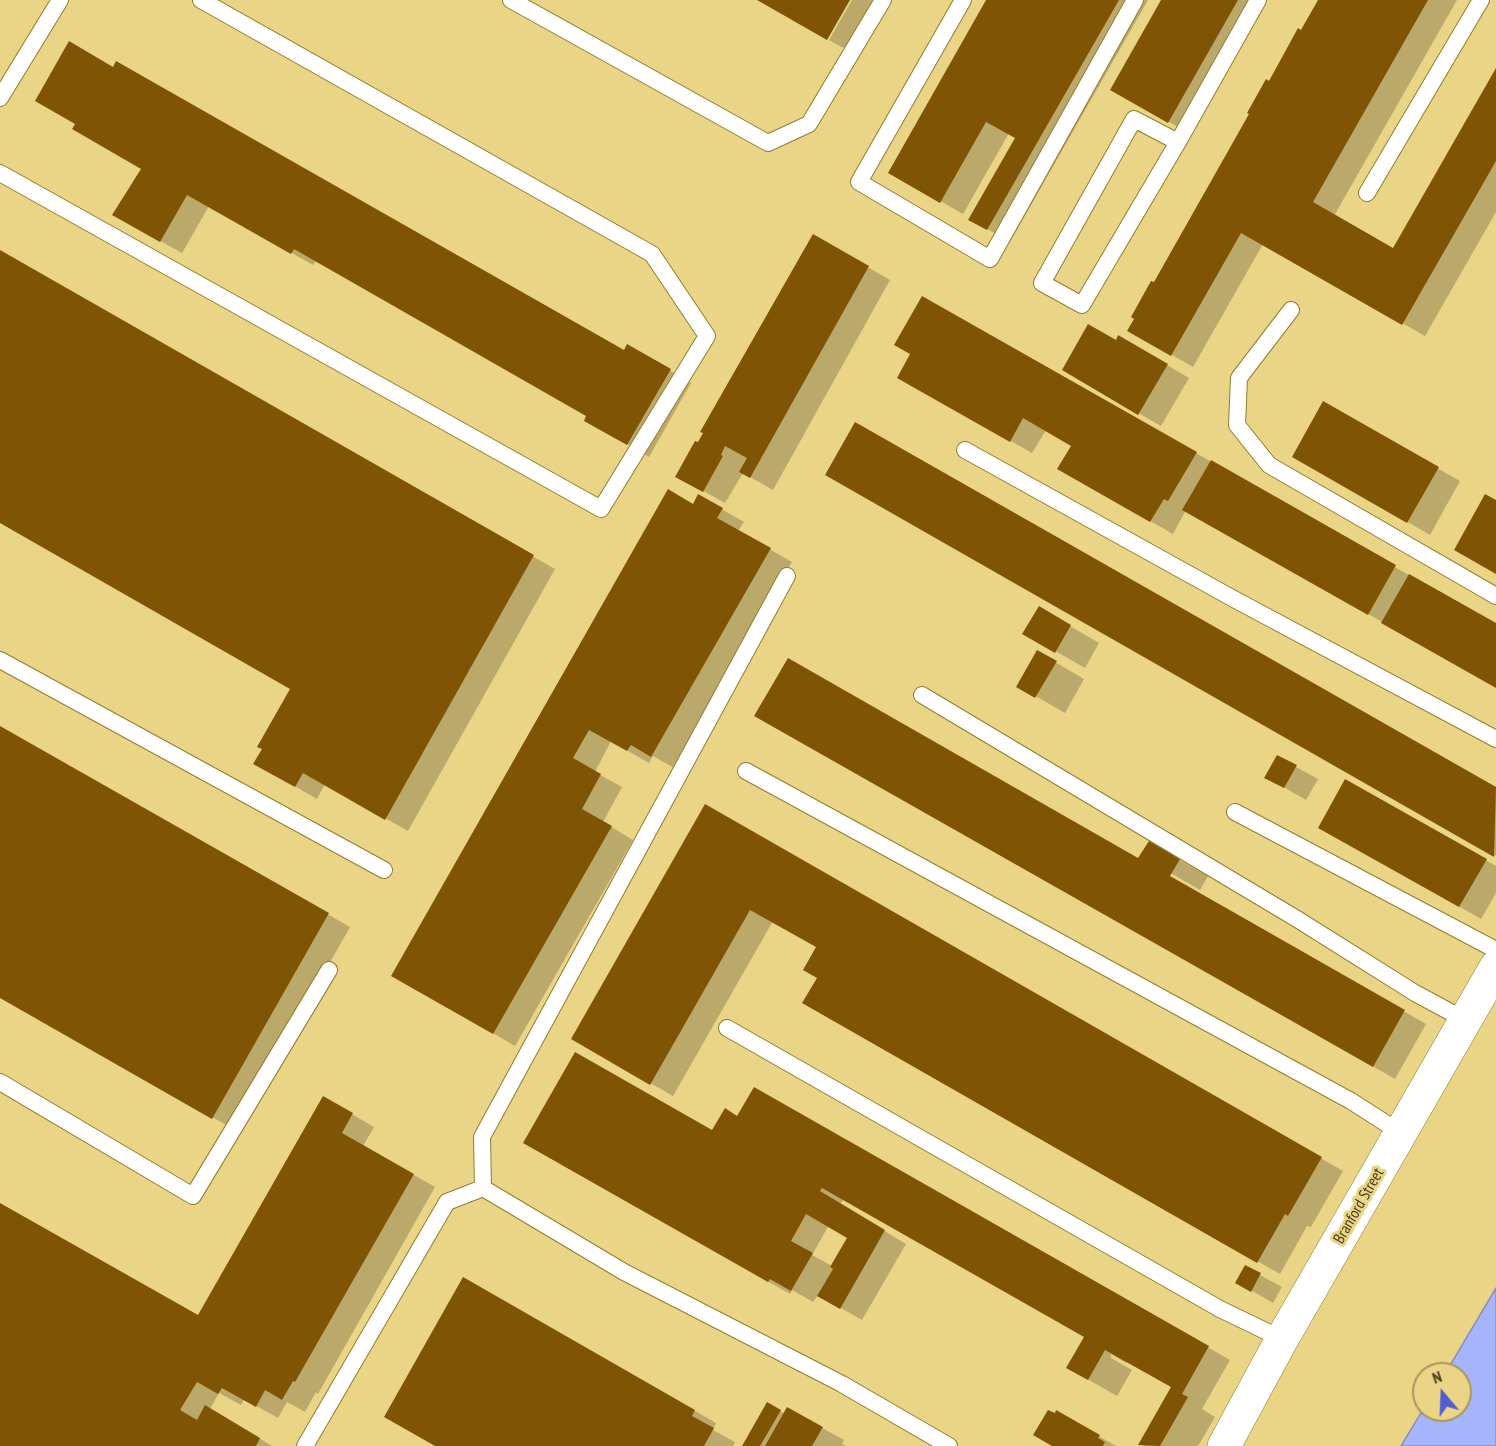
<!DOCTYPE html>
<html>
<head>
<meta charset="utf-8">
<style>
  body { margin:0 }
  #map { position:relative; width:1496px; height:1446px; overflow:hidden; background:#ead486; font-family:"PT Sans Narrow",sans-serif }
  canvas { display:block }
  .north { position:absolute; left:1412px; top:1362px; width:60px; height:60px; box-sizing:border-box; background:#ead486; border:2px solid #a8975c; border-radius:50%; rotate:341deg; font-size:16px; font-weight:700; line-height:24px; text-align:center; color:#453c1c }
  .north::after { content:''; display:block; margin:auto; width:21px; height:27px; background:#505dd3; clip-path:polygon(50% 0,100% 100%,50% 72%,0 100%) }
</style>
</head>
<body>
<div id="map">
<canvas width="1496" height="1446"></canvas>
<div class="north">N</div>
</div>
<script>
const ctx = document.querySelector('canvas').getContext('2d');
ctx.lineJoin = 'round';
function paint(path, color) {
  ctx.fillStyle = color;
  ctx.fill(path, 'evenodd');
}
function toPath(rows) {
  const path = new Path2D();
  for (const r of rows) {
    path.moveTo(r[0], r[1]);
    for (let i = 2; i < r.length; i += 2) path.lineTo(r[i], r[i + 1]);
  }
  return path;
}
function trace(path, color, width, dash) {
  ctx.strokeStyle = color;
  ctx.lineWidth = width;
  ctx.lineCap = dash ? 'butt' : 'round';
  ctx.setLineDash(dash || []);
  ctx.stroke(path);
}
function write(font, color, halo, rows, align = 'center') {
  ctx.font = font + ' "PT Sans Narrow",sans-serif';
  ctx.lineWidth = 6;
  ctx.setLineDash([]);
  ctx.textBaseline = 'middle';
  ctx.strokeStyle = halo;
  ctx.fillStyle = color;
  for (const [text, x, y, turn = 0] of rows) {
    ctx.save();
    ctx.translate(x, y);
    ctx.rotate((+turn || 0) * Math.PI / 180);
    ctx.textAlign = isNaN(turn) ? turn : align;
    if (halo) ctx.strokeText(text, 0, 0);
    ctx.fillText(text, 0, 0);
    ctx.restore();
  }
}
const water = toPath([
  [1496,1288,1496,1446,1401,1446,1424,1408,1424,1410,1460,1410,1460,1374,1445,1374,1496,1288]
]);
paint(water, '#a5b5fb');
trace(water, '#8891b8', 1.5);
paint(toPath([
  [852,0,879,0,849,51,829,40],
  [988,0,1148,0,1010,242,970,219,1017,137,1009,133,963,214,890,172],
  [1163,0,1267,0,1190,134,1112,89],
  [1319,0,1457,0,1334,216,1394,250,1496,71,1496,212,1425,336,1263,244,1193,367,1129,330,1269,82],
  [137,175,625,352,628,346,691,383,649,457,586,420,588,415,316,261,313,265,209,206,182,253,114,215],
  [814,236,890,280,773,490,743,473,725,503,677,476,698,444],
  [0,251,555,569,408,831,325,784,317,799,277,776,292,688,0,521],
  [1119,337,1189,378,1161,426,1064,370,1116,342],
  [920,390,1196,453,1496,625,1496,687,1186,510,1173,534,1059,469,1073,445,1046,430,1032,453],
  [1323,404,1460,481,1430,535,1294,456],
  [855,424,1496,788,1496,856,848,487],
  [699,496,744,522,738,531,792,562,674,768,653,756,649,763,611,741,595,772,622,787,603,822,633,840,515,1046,393,975],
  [1039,608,1099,643,1085,668,1024,633],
  [1038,652,1084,679,1065,713,1018,686],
  [788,660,1426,1024,1395,1079,756,715],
  [0,727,350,927,235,1130,0,996],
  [1296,767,1318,779,1306,800,1266,777],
  [1346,781,1496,866,1496,893,1481,919,1320,827],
  [706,806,1343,1171,1311,1227,1307,1226,1280,1274,804,1002,819,977,818,947,773,921,673,1096,573,1039],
  [1149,843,1208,876,1200,890,1141,856],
  [755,1089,1230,1360,1202,1409,1215,1417,1198,1446,1144,1446,1140,1444,1173,1387,1128,1361,1126,1363,1111,1354,1111,1358,1132,1370,1117,1396,1068,1368,1086,1337,844,1199,840,1204,906,1244,862,1320,818,1295,813,1302,792,1290,790,1294,525,1143,712,1132,738,1118],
  [829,1225,849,1237,832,1266,812,1255],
  [324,1098,374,1127,363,1146,435,1187,318,1394,316,1392,305,1412,287,1402,278,1418,244,1399,241,1405,219,1393,210,1409,272,1446,0,1446,0,1204,199,1317],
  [1245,1267,1282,1287,1273,1303,1237,1282],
  [464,1279,716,1423,713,1430,735,1442,733,1446,437,1446],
  [768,1404,785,1414,788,1409,844,1440,842,1444,846,1446,743,1446],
  [1057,1412,1116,1446,1055,1446,1055,1415]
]), '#0003');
paint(toPath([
  [757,0,850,0,827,40],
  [986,0,1119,0,987,230,968,220,1015,138,986,122,940,203,888,173],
  [1161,0,1238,0,1168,123,1110,90],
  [1318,0,1428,0,1313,202,1393,248,1496,68,1496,161,1402,325,1241,233,1171,356,1127,331,1134,319,1131,317,1151,281,1154,282,1249,114,1247,113,1266,79,1269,81,1298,28,1301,30],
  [69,41,113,67,116,61,624,350,627,344,671,369,627,445,584,421,586,416,294,249,291,254,187,195,160,242,112,215,141,169,72,129,75,124,35,101],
  [813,234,869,266,750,478,739,472,747,458,725,446,721,455,723,456,703,492,675,477,695,441,698,442,703,433,700,432],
  [0,250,534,555,385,820,303,773,295,787,253,764,262,749,257,747,290,689,0,523],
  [922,296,1197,452,1168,501,1164,499,1150,522,1057,469,1071,446,1023,418,1010,442,897,378,910,354,894,345],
  [1088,324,1116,340,1118,335,1168,364,1138,415,1062,370],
  [1323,401,1439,467,1407,523,1292,457],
  [855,422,1496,787,1494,857,825,475],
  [1211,460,1396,565,1368,615,1182,510],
  [668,489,693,504,698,494,723,508,717,518,771,548,651,757,631,745,627,751,589,730,573,758,601,774,582,809,612,826,493,1034,391,976],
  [1485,494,1496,500,1496,574,1454,550],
  [1409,574,1496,623,1496,688,1381,623],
  [1039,606,1071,625,1055,653,1022,634],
  [1037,650,1057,661,1035,698,1016,687],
  [788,658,1138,858,1149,841,1180,859,1170,876,1405,1010,1373,1067,754,716],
  [0,726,329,913,212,1119,0,998],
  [1277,755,1297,765,1284,788,1264,778],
  [1345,779,1487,859,1459,907,1318,828],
  [705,804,1322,1157,1288,1216,1285,1214,1257,1263,802,1003,817,978,803,970,816,947,750,910,650,1085,571,1039],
  [575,1052,712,1130,725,1108,737,1116,754,1087,1209,1346,1182,1394,1188,1397,1160,1446,1138,1445,1171,1387,1105,1350,1088,1380,1066,1368,1084,1337,822,1188,820,1191,885,1230,840,1309,817,1296,833,1269,830,1267,847,1238,806,1214,791,1241,813,1253,791,1291,770,1279,768,1282,523,1143],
  [323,1096,353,1113,342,1133,414,1174,295,1382,293,1381,282,1400,265,1390,256,1407,222,1388,218,1394,197,1382,180,1410,197,1420,205,1405,260,1438,256,1446,0,1446,0,1203,198,1315],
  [1245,1265,1261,1273,1251,1292,1235,1283],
  [463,1277,695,1410,692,1416,714,1428,704,1446,435,1446,384,1417],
  [767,1402,781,1410,760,1446,742,1446],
  [787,1407,823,1427,812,1446,765,1446],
  [1048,1410,1055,1413,1056,1410,1100,1435,1098,1438,1105,1442,1103,1446,1052,1446,1033,1435]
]), '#7f5404');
const service = toPath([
  [511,0,768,143,809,124,883,0],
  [963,0,859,182,990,259,1135,0],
  [0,98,60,0],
  [1178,142,1134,119,1042,283,1082,305,1178,142,1258,0],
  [0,173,601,509,707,336,652,254,201,0],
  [1367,193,1481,0],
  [1291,310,1239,378,1237,425,1269,465,1496,596],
  [965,450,1232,598,1496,739],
  [0,660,384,870],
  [922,695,1297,919,1415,993,1465,1020],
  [746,771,1351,1101,1401,1133],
  [1235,812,1496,950],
  [727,1028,1220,1309,1282,1339],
  [0,1082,193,1196,329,970],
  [483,1188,482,1137,787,576],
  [305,1446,447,1202,483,1188,624,1272,842,1384,949,1446]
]);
const secondary = toPath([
  [1224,1446,1282,1339,1496,967]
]);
trace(service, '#927d2e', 18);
trace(secondary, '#927d2e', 34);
trace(service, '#fff', 16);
trace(secondary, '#fff', 33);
write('16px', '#453c1c', '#ead486', [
  ["Branford Street",1359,1206,-60]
]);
</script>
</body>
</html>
